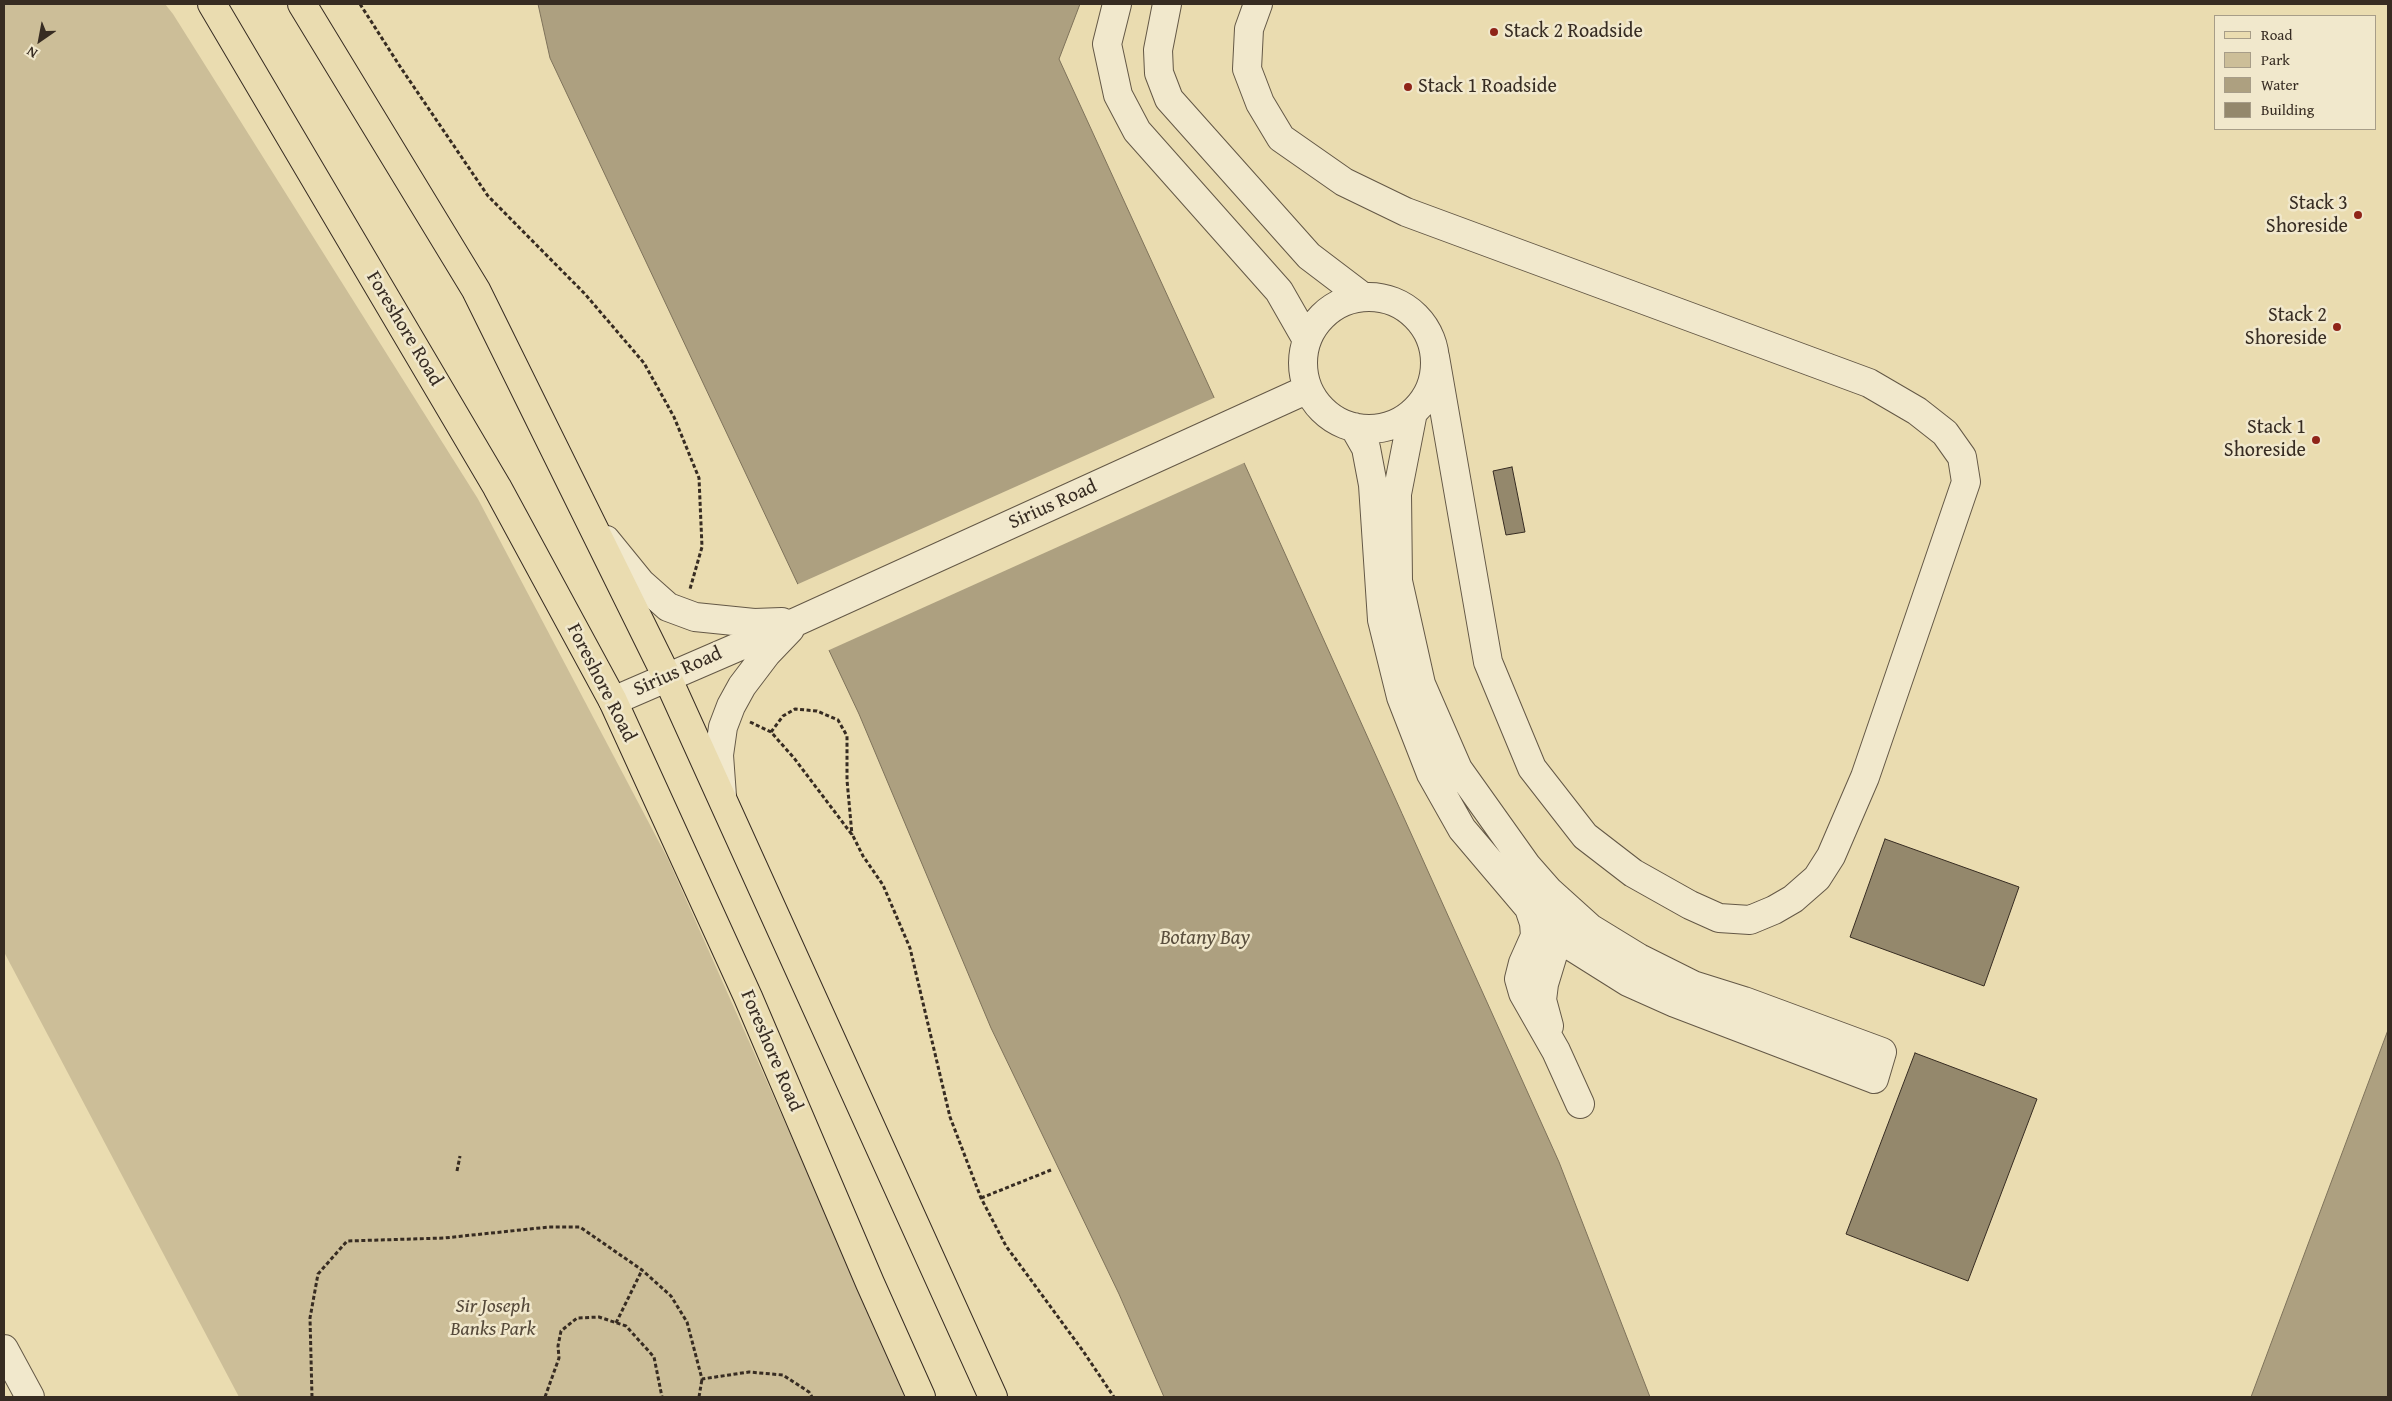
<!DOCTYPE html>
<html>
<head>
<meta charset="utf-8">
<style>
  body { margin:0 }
  #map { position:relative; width:2392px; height:1401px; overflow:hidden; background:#eadcb0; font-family:"Gentium Book Plus",serif }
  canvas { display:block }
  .frame { position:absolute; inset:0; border:5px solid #372c22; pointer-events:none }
  .legend { position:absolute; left:2214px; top:15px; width:162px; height:115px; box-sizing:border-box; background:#f1e8cc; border:1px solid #a79d88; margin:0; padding:6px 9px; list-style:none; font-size:15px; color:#372c22 }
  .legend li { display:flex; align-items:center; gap:10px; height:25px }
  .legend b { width:25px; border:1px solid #a79d88 }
  .north { position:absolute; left:15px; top:15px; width:50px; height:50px; -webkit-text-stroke:4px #f1e8cc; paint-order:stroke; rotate:213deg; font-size:14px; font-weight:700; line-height:20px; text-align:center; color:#372c22 }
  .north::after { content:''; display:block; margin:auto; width:18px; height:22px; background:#372c22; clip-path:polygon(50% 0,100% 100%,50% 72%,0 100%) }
</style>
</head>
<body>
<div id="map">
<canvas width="2392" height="1401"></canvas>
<div class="frame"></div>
<ul class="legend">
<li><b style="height:6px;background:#eadcb0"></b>Road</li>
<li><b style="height:14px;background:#ccbe98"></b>Park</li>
<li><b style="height:14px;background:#ada080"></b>Water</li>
<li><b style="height:14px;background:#94886c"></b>Building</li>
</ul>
<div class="north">N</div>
</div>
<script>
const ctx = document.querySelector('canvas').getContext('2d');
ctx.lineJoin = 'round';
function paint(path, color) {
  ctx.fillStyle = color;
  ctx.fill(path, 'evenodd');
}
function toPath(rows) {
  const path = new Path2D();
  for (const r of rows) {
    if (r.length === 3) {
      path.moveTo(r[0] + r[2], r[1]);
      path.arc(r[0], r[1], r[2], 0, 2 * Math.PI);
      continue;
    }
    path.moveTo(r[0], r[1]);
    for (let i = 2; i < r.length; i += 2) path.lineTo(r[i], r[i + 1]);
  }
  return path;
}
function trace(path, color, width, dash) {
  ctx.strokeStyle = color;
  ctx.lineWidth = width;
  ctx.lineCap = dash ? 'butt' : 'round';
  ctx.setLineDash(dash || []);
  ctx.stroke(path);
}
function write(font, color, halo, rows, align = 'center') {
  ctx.font = font + ' "Gentium Book Plus",serif';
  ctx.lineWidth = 5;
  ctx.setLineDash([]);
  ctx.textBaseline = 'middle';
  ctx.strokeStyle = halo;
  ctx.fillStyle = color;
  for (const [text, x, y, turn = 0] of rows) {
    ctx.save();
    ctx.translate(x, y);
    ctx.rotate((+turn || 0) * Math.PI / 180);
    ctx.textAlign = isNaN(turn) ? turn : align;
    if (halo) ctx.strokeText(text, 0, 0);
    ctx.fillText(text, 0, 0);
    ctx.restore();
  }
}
paint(toPath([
  [4,4,165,4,173,14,478,499,668,859,907,1397,239,1397,4,952]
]), '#ccbe98');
const water = toPath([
  [538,4,1080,4,1059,59,1245,465,1559,1162,1650,1397,1164,1397,1119,1294,991,1028,859,714,550,58,538,4],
  [2388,1030,2388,1397,2251,1397,2388,1030]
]);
paint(water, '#ada080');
trace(water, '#7e725a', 1);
paint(toPath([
  [1216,397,1246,462,827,651,796,585]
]), '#eadcb0');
const building = toPath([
  [1512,467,1525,532,1506,535,1493,471,1512,467],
  [1885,839,2019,887,1984,986,1850,937,1885,839],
  [1915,1053,2037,1099,1968,1281,1846,1234,1915,1053]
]);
paint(building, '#94886c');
trace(building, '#372c22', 1);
const minor = toPath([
  [1117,4,1107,44,1118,95,1137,131,1279,291,1307,340],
  [1167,4,1158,50,1159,73,1169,99,1309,256,1363,297],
  [1258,4,1249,29,1247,69,1260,103,1281,138,1344,182,1406,212,1869,383,1917,411,1945,433,1962,457,1966,482,1865,777,1831,856,1817,878,1793,899,1774,910,1750,920,1719,918,1690,905,1633,873,1585,836,1532,768,1488,662,1435,357],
  [1369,363,66],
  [1413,412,1397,494,1398,581,1421,684,1458,769,1527,866,1549,891,1590,928,1639,958,1693,985,1744,1001,1882,1052,1874,1079,1675,1003,1628,982,1558,938,1529,908],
  [1354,427,1366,448,1373,485,1382,620,1401,697,1431,774,1462,829,1529,908,1534,923,1535,936,1523,963,1519,979,1523,993,1556,1051,1580,1104],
  [606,540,641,583,668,607,695,617,754,623,782,622],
  [613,701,798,621,1308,389],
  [722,796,719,755,723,727,731,706,742,686,767,653,790,629],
  [1549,1026,1542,1000,1544,984,1558,938,1558,922],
  [4,1349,30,1397]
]);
const major = toPath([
  [212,4,497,487,613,701,748,997,870,1283,921,1397],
  [302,4,476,290,667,677,993,1397]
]);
trace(minor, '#645846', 30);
trace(major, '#372c22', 30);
trace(toPath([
  [360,4,401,68,488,196,585,294,644,363,674,417,699,478,702,547,690,589],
  [750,722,771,732,794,758,853,836,863,856,883,885,910,948,950,1117,981,1198,1006,1246,1083,1351,1114,1397],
  [771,732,783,716,795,709,817,711,838,720,847,736,847,780,852,835],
  [457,1171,460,1156],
  [981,1198,1051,1170],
  [616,1323,642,1270],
  [312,1397,310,1318,318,1274,347,1241,444,1238,549,1227,580,1227,642,1270,671,1296,687,1322,702,1379,749,1372,783,1375,809,1392,812,1397],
  [545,1397,559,1358,558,1346,561,1331,577,1318,599,1317,626,1326,654,1357,662,1397],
  [699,1397,702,1379]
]), '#372c22', 3, [4, 2.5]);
trace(minor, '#f1e8cc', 28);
trace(major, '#eadcb0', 28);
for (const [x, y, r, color] of [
  [1494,32,5,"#8f2418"],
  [1408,87,5,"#8f2418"],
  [2358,215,5,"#8f2418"],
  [2337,327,5,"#8f2418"],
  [2316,440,5,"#8f2418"]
]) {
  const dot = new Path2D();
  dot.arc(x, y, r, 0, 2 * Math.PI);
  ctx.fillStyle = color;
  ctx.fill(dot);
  trace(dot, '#f1e8cc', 2);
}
write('20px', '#372c22', '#f1e8cc', [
  ["Stack 2 Roadside",1504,32,"left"],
  ["Stack 1 Roadside",1418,87,"left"],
  ["Stack 3",2348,204],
  ["Shoreside",2348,227],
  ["Stack 2",2327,316],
  ["Shoreside",2327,339],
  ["Stack 1",2306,428],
  ["Shoreside",2306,451]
], 'right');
write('20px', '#372c22', '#f1e8cc', [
  ["Foreshore Road",404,329,59],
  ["Sirius Road",1053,505,-24],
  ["Sirius Road",678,672,-24],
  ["Foreshore Road",601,683,63],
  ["Foreshore Road",771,1051,67]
]);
write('italic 20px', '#55493a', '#f1e8cc', [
  ["Sir Joseph",493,1307],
  ["Banks Park",493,1330]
]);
write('italic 21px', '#5a4f3e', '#f1e8cc', [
  ["Botany Bay",1205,939]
]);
</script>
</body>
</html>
